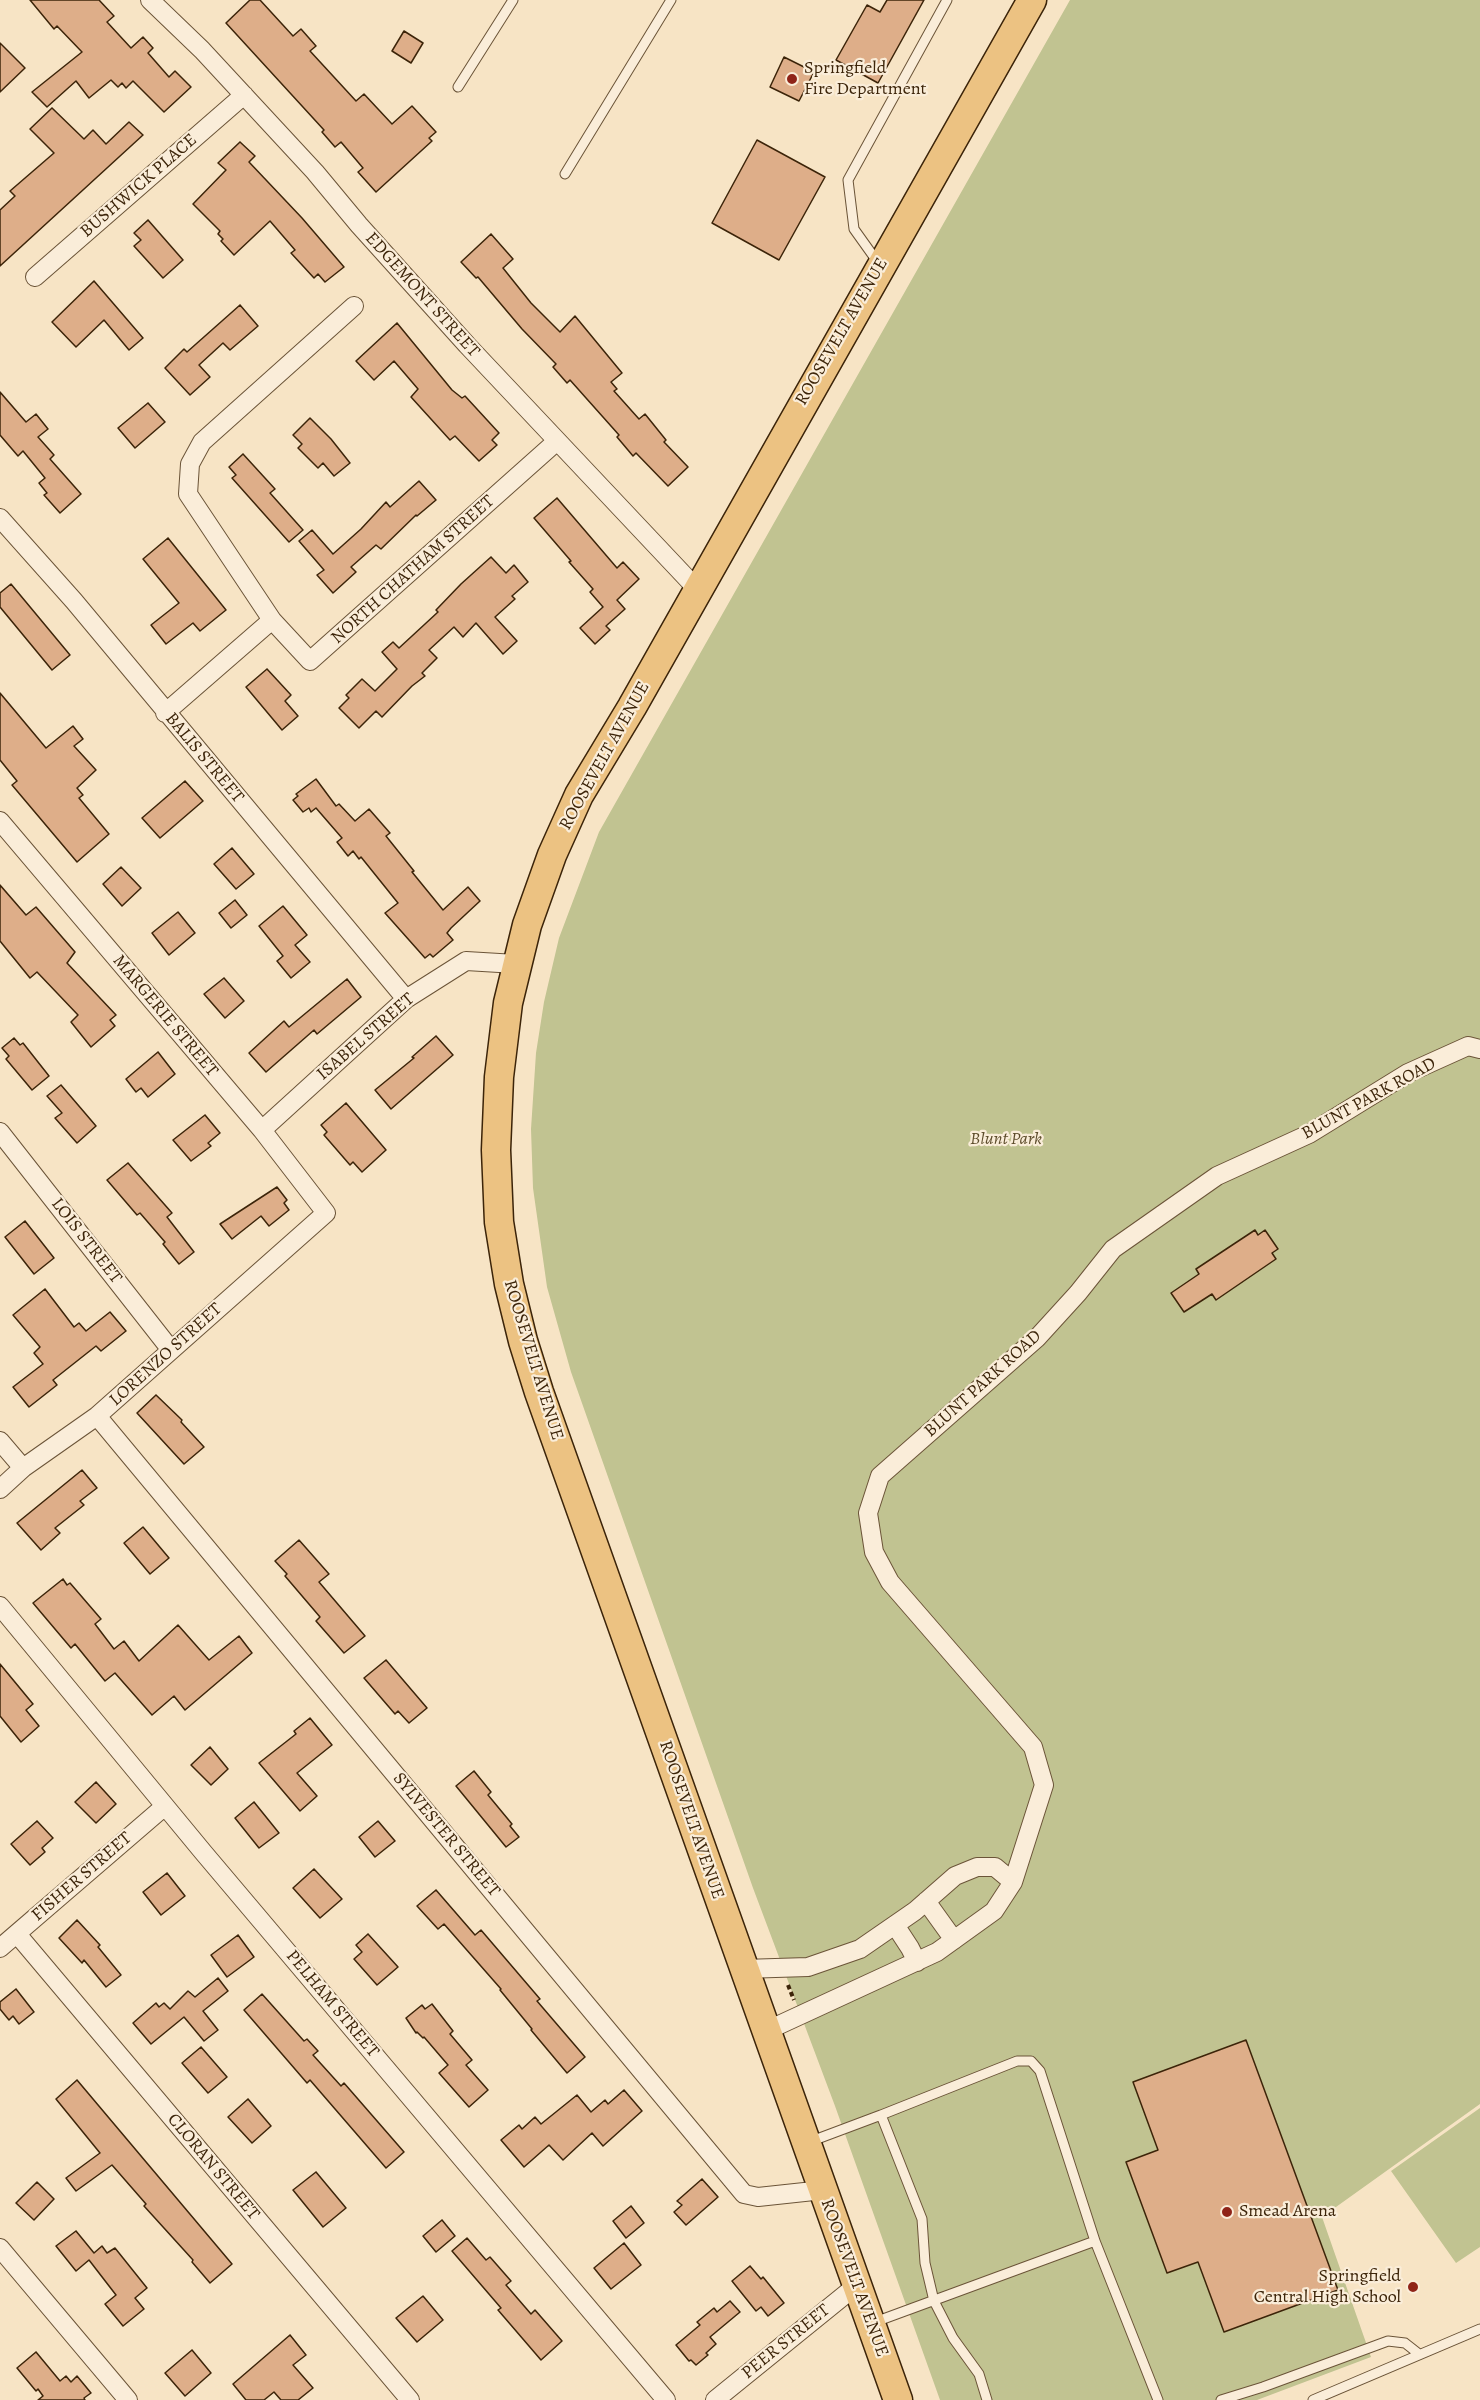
<!DOCTYPE html>
<html>
<head>
<meta charset="utf-8">
<style>
  body { margin:0 }
  canvas { display:block; background:#f7e4c5 }
</style>
</head>
<body>
<canvas width="1480" height="2400"></canvas>
<script>
const ctx = document.querySelector('canvas').getContext('2d');
ctx.lineJoin = 'round';
function paint(path, color) {
  ctx.fillStyle = color;
  ctx.fill(path, 'evenodd');
}
function toPath(rows) {
  const path = new Path2D();
  for (const r of rows) {
    path.moveTo(r[0], r[1]);
    for (let i = 2; i < r.length; i += 2) path.lineTo(r[i], r[i + 1]);
  }
  return path;
}
function trace(path, color, width, dash) {
  ctx.strokeStyle = color;
  ctx.lineWidth = width;
  ctx.lineCap = dash ? 'butt' : 'round';
  ctx.setLineDash(dash || []);
  ctx.stroke(path);
}
function write(font, color, halo, rows, align = 'center') {
  ctx.font = font + ' Alegreya,serif';
  ctx.lineWidth = 4.5;
  ctx.setLineDash([]);
  ctx.textBaseline = 'middle';
  ctx.strokeStyle = halo;
  ctx.fillStyle = color;
  for (const [text, x, y, turn = 0] of rows) {
    ctx.save();
    ctx.translate(x, y);
    ctx.rotate((+turn || 0) * Math.PI / 180);
    ctx.textAlign = isNaN(turn) ? turn : align;
    if (halo) ctx.strokeText(text, 0, 0);
    ctx.fillText(text, 0, 0);
    ctx.restore();
  }
}
paint(toPath([
  [1070,0,1480,0,1480,2104,1322,2217,1371,2357,1257,2400,940,2400,835,2106,753,1888,571,1372,547,1287,533,1188,531,1129,536,1053,544,1002,559,938,599,832],
  [1480,2108,1480,2247,1456,2263,1391,2171]
]), '#c1c391');
const building = toPath([
  [30,0,99,0,114,16,107,22,131,48,143,37,153,48,148,53,169,77,175,71,191,87,164,112,133,81,126,88,122,83,118,87,111,80,89,98,76,81,47,107,32,92,82,52,57,26,54,29,30,0],
  [250,0,260,0,293,36,301,29,316,46,310,51,356,101,364,94,392,124,412,106,436,132,429,138,432,141,376,192,358,172,363,168,341,142,335,147,322,132,324,130,226,23,250,0],
  [887,0,924,0,878,83,836,60,867,5,880,12,887,0],
  [404,31,423,43,411,63,392,51,404,31],
  [0,43,25,68,0,92,0,43],
  [784,57,814,72,799,101,770,87,784,57],
  [52,108,84,139,93,130,106,144,129,122,143,135,0,266,0,210,15,196,10,191,54,153,30,129,52,108],
  [757,140,825,177,779,260,712,223,757,140],
  [240,142,255,156,249,162,302,218,344,267,325,282,318,274,314,278,291,253,295,250,270,221,234,255,221,241,223,239,218,234,220,231,193,204,226,170,218,163,240,142],
  [148,220,183,260,163,278,134,246,141,240,134,233,148,220],
  [491,234,513,259,503,268,531,303,560,332,575,316,622,373,611,382,617,389,614,391,639,419,645,414,666,440,664,442,688,467,668,486,636,453,633,456,617,437,619,435,570,380,567,383,553,367,556,364,522,329,478,277,476,278,461,262,491,234],
  [94,281,143,338,129,350,104,320,76,347,52,322,94,281],
  [240,305,258,326,230,350,223,343,199,365,210,377,190,395,165,368,184,349,187,352,240,305],
  [397,323,452,390,462,398,465,396,499,433,492,440,497,445,479,461,455,436,450,440,411,397,418,389,394,361,374,380,356,361,397,323],
  [0,392,26,422,36,414,48,429,38,437,54,455,50,459,81,494,60,513,44,495,47,493,39,483,45,478,23,451,18,456,0,435,0,392],
  [148,403,165,422,135,448,118,428,148,403],
  [310,418,331,439,350,463,334,476,323,463,318,468,298,448,302,444,293,435,310,418],
  [243,454,275,489,270,493,303,530,289,542,232,478,236,475,229,467,243,454],
  [419,481,436,500,417,516,416,515,381,549,376,545,351,567,356,572,333,593,317,575,324,570,299,541,312,530,333,554,361,529,386,502,390,507,419,481],
  [557,498,617,568,623,562,639,579,617,600,625,609,606,626,610,630,595,644,580,628,603,607,590,592,593,589,569,562,571,561,534,518,557,498],
  [168,538,226,610,200,631,193,623,166,644,151,625,179,603,143,559,168,538],
  [491,557,506,573,514,565,528,582,512,596,515,599,495,617,517,641,503,654,476,623,463,637,454,627,429,650,437,658,422,673,425,676,412,686,382,717,376,711,359,728,339,708,349,698,346,695,362,679,375,691,397,669,382,652,393,642,399,648,438,612,436,610,461,584,491,557],
  [11,584,70,655,52,670,0,607,0,593,11,584],
  [267,669,291,695,285,701,298,716,282,730,246,687,267,669],
  [0,693,46,748,73,726,83,739,74,746,96,770,77,788,83,795,79,798,109,834,77,862,12,785,17,781,0,760,0,693],
  [316,779,336,806,339,804,355,821,369,809,390,833,386,836,414,871,412,872,443,910,468,887,480,901,451,928,447,933,453,940,433,957,430,954,425,958,385,913,398,903,361,857,359,859,353,851,348,856,337,842,342,838,316,808,311,812,309,808,303,812,293,800,298,796,296,794,316,779],
  [185,781,203,801,160,838,142,818,185,781],
  [232,848,254,874,236,889,214,864,232,848],
  [121,867,141,888,122,906,103,884,121,867],
  [0,885,26,915,36,907,75,952,67,963,116,1015,110,1020,115,1026,91,1047,71,1022,78,1015,37,972,30,978,0,941,0,885],
  [235,900,247,915,231,928,219,913,235,900],
  [283,906,307,935,295,945,310,962,291,978,277,961,283,956,259,926,283,906],
  [178,912,195,933,169,955,152,933,178,912],
  [224,978,244,1001,225,1018,204,994,224,978],
  [347,979,361,997,317,1034,314,1030,266,1072,249,1053,284,1021,289,1027,347,979],
  [436,1036,453,1055,391,1109,375,1090,414,1058,412,1057,436,1036],
  [14,1038,20,1045,23,1043,49,1076,32,1090,6,1059,9,1056,2,1048,14,1038],
  [158,1052,175,1074,148,1097,141,1088,136,1092,126,1079,158,1052],
  [61,1085,96,1126,77,1143,55,1118,62,1113,47,1096,61,1085],
  [346,1103,386,1150,362,1172,353,1162,350,1165,324,1135,327,1132,321,1125,346,1103],
  [205,1115,220,1133,208,1143,211,1146,191,1161,173,1140,205,1115],
  [128,1163,172,1213,167,1217,194,1252,179,1264,163,1244,165,1242,140,1213,137,1215,107,1180,128,1163],
  [277,1187,287,1200,284,1203,289,1210,269,1226,261,1216,232,1239,220,1224,277,1187],
  [25,1221,54,1258,34,1274,5,1237,25,1221],
  [1255,1230,1258,1235,1265,1230,1278,1249,1272,1253,1276,1259,1216,1300,1212,1294,1184,1312,1171,1293,1199,1274,1196,1269,1255,1230],
  [45,1289,74,1327,79,1323,86,1331,110,1312,126,1331,101,1351,96,1346,53,1380,57,1385,29,1407,13,1387,43,1364,34,1353,40,1347,13,1315,45,1289],
  [156,1395,182,1420,181,1422,204,1447,184,1464,137,1413,156,1395],
  [82,1470,97,1488,80,1501,84,1505,55,1528,60,1533,41,1550,17,1523,82,1470],
  [143,1527,169,1558,150,1574,124,1543,143,1527],
  [299,1540,329,1574,319,1582,365,1636,344,1653,316,1621,320,1617,285,1576,287,1574,275,1561,299,1540],
  [63,1579,67,1585,70,1583,101,1619,95,1624,114,1649,124,1641,139,1661,178,1625,209,1660,239,1636,252,1653,185,1710,174,1696,152,1715,115,1673,105,1681,75,1644,71,1648,33,1603,63,1579],
  [386,1660,427,1708,409,1723,398,1711,395,1714,364,1678,386,1660],
  [0,1664,33,1704,26,1710,39,1726,21,1742,0,1716,0,1664],
  [310,1718,332,1745,297,1773,317,1796,300,1811,259,1763,296,1734,294,1731,310,1718],
  [210,1747,228,1769,211,1785,191,1765,210,1747],
  [474,1771,491,1792,488,1795,512,1824,510,1826,519,1837,506,1847,456,1786,474,1771],
  [96,1782,116,1804,96,1823,75,1802,96,1782],
  [254,1802,279,1833,259,1848,235,1818,254,1802],
  [37,1821,53,1838,42,1848,45,1852,30,1865,11,1844,37,1821],
  [378,1821,395,1841,375,1857,359,1837,378,1821],
  [314,1869,342,1899,320,1918,293,1888,314,1869],
  [167,1873,185,1896,161,1915,143,1892,167,1873],
  [436,1890,475,1935,481,1930,540,1999,537,2001,585,2057,567,2073,531,2030,532,2029,500,1990,501,1989,444,1924,438,1929,417,1906,436,1890],
  [77,1920,100,1945,98,1947,121,1975,106,1987,84,1960,82,1963,59,1938,77,1920],
  [368,1934,398,1967,377,1985,354,1959,362,1952,356,1945,368,1934],
  [238,1935,254,1957,227,1977,211,1955,238,1935],
  [218,1978,228,1991,203,2011,218,2030,204,2041,184,2017,151,2044,133,2023,156,2003,159,2007,164,2003,170,2009,188,1991,195,1997,218,1978],
  [16,1989,34,2012,19,2024,13,2016,9,2020,0,2009,0,2002,16,1989],
  [262,1994,304,2041,307,2039,318,2051,313,2055,341,2086,344,2083,404,2152,386,2168,310,2080,307,2083,244,2010,262,1994],
  [432,2004,453,2031,450,2034,472,2060,466,2065,488,2090,469,2107,439,2073,448,2065,424,2037,423,2038,417,2032,416,2033,406,2018,422,2005,425,2009,432,2004],
  [1246,2040,1338,2290,1224,2332,1198,2262,1167,2273,1126,2162,1158,2150,1133,2082,1246,2040],
  [201,2047,227,2077,208,2093,182,2063,201,2047],
  [77,2080,232,2264,210,2283,192,2262,193,2260,144,2206,146,2204,112,2165,76,2191,66,2178,100,2153,56,2099,77,2080],
  [624,2090,642,2111,603,2146,592,2133,563,2160,549,2145,524,2167,501,2140,519,2125,522,2129,535,2117,541,2124,577,2095,591,2112,605,2100,608,2104,624,2090],
  [248,2099,271,2126,252,2143,228,2117,248,2099],
  [316,2172,346,2208,323,2227,293,2190,316,2172],
  [702,2179,718,2197,686,2225,674,2212,682,2205,677,2201,702,2179],
  [37,2182,54,2199,34,2220,16,2203,37,2182],
  [631,2206,644,2223,626,2238,613,2221,631,2206],
  [442,2220,455,2236,436,2252,423,2236,442,2220],
  [76,2231,94,2253,102,2246,107,2253,115,2248,147,2288,135,2298,144,2309,123,2326,105,2304,116,2295,89,2260,76,2271,56,2246,76,2231],
  [467,2238,486,2260,490,2257,511,2281,506,2285,531,2314,535,2310,562,2341,541,2360,498,2310,501,2308,452,2251,467,2238],
  [624,2243,641,2265,611,2289,594,2268,624,2243],
  [750,2266,761,2279,763,2277,784,2303,768,2316,761,2307,756,2311,732,2281,750,2266],
  [423,2296,443,2320,417,2342,396,2318,423,2296],
  [730,2301,740,2312,710,2337,716,2344,706,2353,708,2355,696,2365,691,2360,689,2361,676,2345,700,2325,697,2322,714,2308,717,2312,730,2301],
  [290,2335,306,2355,293,2365,313,2388,298,2400,281,2400,274,2392,264,2400,246,2400,233,2384,290,2335],
  [192,2350,211,2373,185,2396,165,2373,192,2350],
  [36,2352,60,2381,66,2376,71,2382,77,2376,91,2393,84,2398,85,2400,38,2400,43,2396,38,2389,36,2391,17,2368,36,2352]
]);
paint(building, '#deae89');
trace(building, '#3c2409', 1.5);
const lane = toPath([
  [458,87,513,0],
  [565,174,671,0],
  [879,264,854,229,848,180,947,0],
  [881,2115,1017,2061,1031,2061,1040,2071,1095,2241],
  [809,2142,881,2115,922,2219,925,2263,934,2301,953,2338,979,2374,987,2400],
  [875,2322,1095,2241,1158,2400],
  [1221,2400,1263,2387,1388,2341,1405,2343,1419,2354],
  [1313,2400,1480,2329]
]);
const street = toPath([
  [150,0,202,50,315,172,359,225,467,345,697,589],
  [35,277,244,95],
  [0,518,74,601,406,999],
  [272,620,310,661,557,441],
  [165,713,272,620,188,494,190,464,202,442,354,306],
  [0,821,262,1130,326,1213,97,1416,23,1468,0,1489],
  [262,1130,406,999,466,961,516,964],
  [0,1132,171,1350],
  [97,1416,744,2194,758,2197,823,2190],
  [0,1441,23,1468],
  [0,1606,203,1852,666,2400],
  [926,1901,954,1940],
  [895,1925,910,1948,917,1962],
  [17,1934,410,2400],
  [0,1948,165,1806],
  [743,1969,808,1967,860,1949,915,1911,955,1876,977,1867,995,1867,1013,1882],
  [766,2031,937,1952,994,1911,1013,1882,1044,1785,1033,1747,890,1582,874,1552,868,1513,880,1476,1037,1338,1078,1293,1113,1249,1217,1176,1309,1134,1408,1073,1468,1046,1480,1049],
  [0,2248,128,2400],
  [715,2400,857,2285]
]);
const primary = toPath([
  [898,2400,539,1392,523,1341,509,1284,499,1222,496,1150,499,1077,508,1003,527,925,552,855,579,795,632,707,1032,0]
]);
trace(lane, '#6b5438', 11);
trace(street, '#6b5438', 20);
trace(primary, '#3c2409', 31);
trace(toPath([
  [788,1985,794,2000]
]), '#3c2409', 4, [4.5, 3]);
trace(lane, '#faedd9', 9);
trace(street, '#faedd9', 18);
trace(primary, '#ecc282', 28);
for (const [x, y, r, color] of [
  [792,79,6,"#8f2418"],
  [1227,2212,6,"#8f2418"],
  [1413,2287,6,"#8f2418"]
]) {
  const dot = new Path2D();
  dot.arc(x, y, r, 0, 2 * Math.PI);
  ctx.fillStyle = color;
  ctx.fill(dot);
  trace(dot, '#faedd9', 2);
}
write('18px', '#3c2409', '#faedd9', [
  ["Springfield",804,69],
  ["Fire Department",804,90],
  ["Smead Arena",1239,2212],
  ["Springfield",1401,2277,"right"],
  ["Central High School",1401,2298,"right"]
], 'left');
write('18px', '#3c2409', '#faedd9', [
  ["BUSHWICK PLACE",139,186,-41],
  ["EDGEMONT STREET",422,295,48],
  ["ROOSEVELT AVENUE",842,332,-60],
  ["NORTH CHATHAM STREET",413,570,-42],
  ["ROOSEVELT AVENUE",605,756,-61],
  ["BALIS STREET",204,758,50],
  ["MARGERIE STREET",165,1016,50],
  ["ISABEL STREET",366,1037,-41],
  ["BLUNT PARK ROAD",1369,1099,-29],
  ["LOIS STREET",86,1241,52],
  ["LORENZO STREET",166,1355,-42],
  ["ROOSEVELT AVENUE",533,1360,73],
  ["BLUNT PARK ROAD",983,1384,-42],
  ["ROOSEVELT AVENUE",691,1820,71],
  ["SYLVESTER STREET",446,1835,50],
  ["FISHER STREET",82,1877,-41],
  ["PELHAM STREET",332,2004,50],
  ["CLORAN STREET",213,2167,50],
  ["ROOSEVELT AVENUE",854,2278,70],
  ["PEER STREET",786,2342,-39]
]);
write('italic 18px', '#5d4c2b', '#faedd9', [
  ["Blunt Park",1006,1140]
]);
</script>
</body>
</html>
